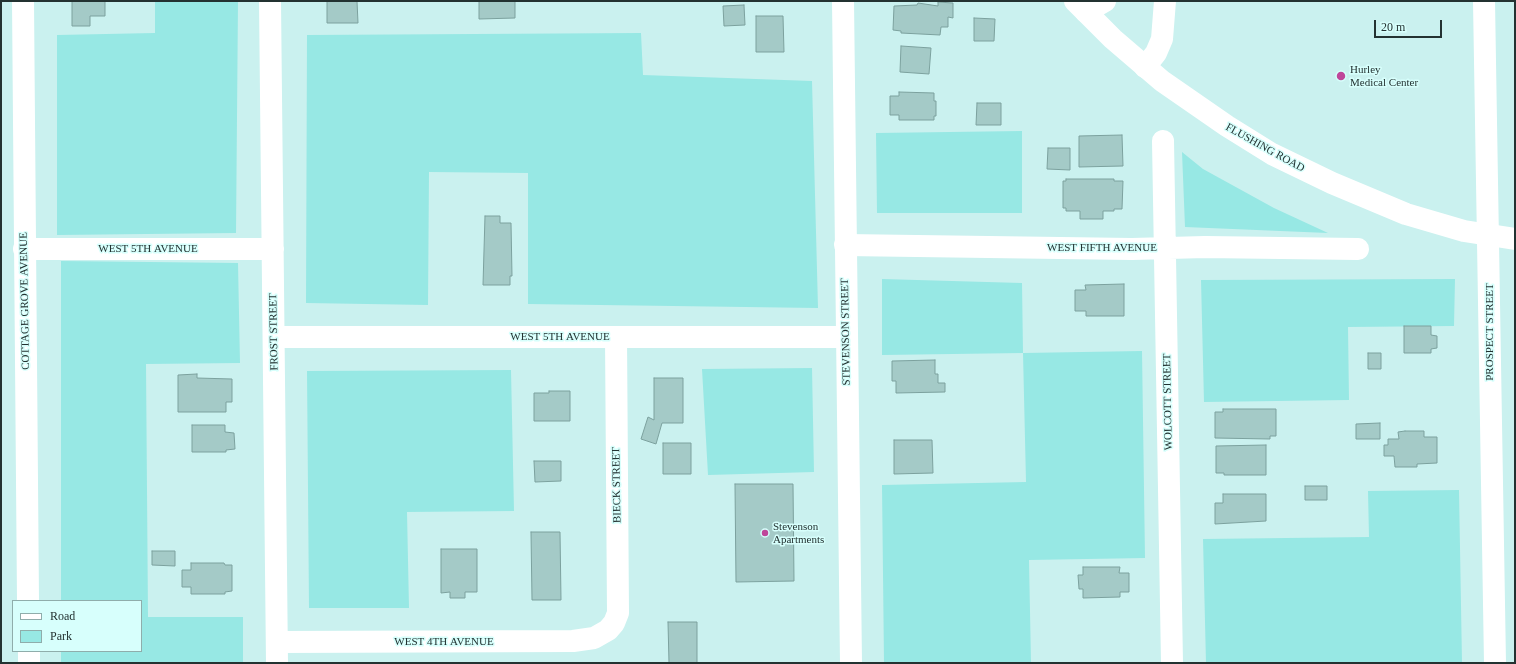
<!DOCTYPE html>
<html>
<head>
<meta charset="utf-8">
<style>
  body { margin:0 }
  #map { position:relative; width:1516px; height:664px; overflow:hidden; background:#caf1ef; font-family:Georgia,serif }
  canvas { display:block }
  .frame { position:absolute; inset:0; border:2px solid #233231; pointer-events:none }
  .legend { position:absolute; left:12px; top:600px; width:130px; height:52px; box-sizing:border-box; background:#d7fffc; border:1px solid #8fadab; margin:0; padding:5px 7px; list-style:none; font-size:12px; color:#233231 }
  .legend li { display:flex; align-items:center; gap:8px; height:20px }
  .legend b { width:20px; border:1px solid #8fadab }
  .scale { position:absolute; left:1374px; top:20px; width:68px; height:18px; box-sizing:border-box; border:2px solid #233231; border-top:0; padding-left:5px; font-size:12px; line-height:14px; white-space:nowrap; color:#233231; -webkit-text-stroke:3px #d7fffc; paint-order:stroke }
</style>
</head>
<body>
<div id="map">
<canvas width="1516" height="664"></canvas>
<div class="frame"></div>
<ul class="legend">
<li><b style="height:5px;background:#fff"></b>Road</li>
<li><b style="height:11px;background:#97e8e4"></b>Park</li>
</ul>
<div class="scale">20 m</div>
</div>
<script>
const ctx = document.querySelector('canvas').getContext('2d');
ctx.lineJoin = 'round';
function paint(path, color) {
  ctx.fillStyle = color;
  ctx.fill(path, 'evenodd');
}
function toPath(rows) {
  const path = new Path2D();
  for (const r of rows) {
    path.moveTo(r[0], r[1]);
    for (let i = 2; i < r.length; i += 2) path.lineTo(r[i], r[i + 1]);
  }
  return path;
}
function trace(path, color, width, dash) {
  ctx.strokeStyle = color;
  ctx.lineWidth = width;
  ctx.lineCap = dash ? 'butt' : 'round';
  ctx.setLineDash(dash || []);
  ctx.stroke(path);
}
function write(font, color, halo, rows, align = 'center') {
  ctx.font = font + ' Georgia,serif';
  ctx.lineWidth = 3;
  ctx.setLineDash([]);
  ctx.textBaseline = 'middle';
  ctx.strokeStyle = halo;
  ctx.fillStyle = color;
  for (const [text, x, y, turn = 0] of rows) {
    ctx.save();
    ctx.translate(x, y);
    ctx.rotate((+turn || 0) * Math.PI / 180);
    ctx.textAlign = isNaN(turn) ? turn : align;
    if (halo) ctx.strokeText(text, 0, 0);
    ctx.fillText(text, 0, 0);
    ctx.restore();
  }
}
paint(toPath([
  [155,1,238,1,236,233,57,235,57,35,155,33],
  [641,33,643,75,812,81,818,308,528,304,528,173,429,172,428,305,306,303,307,35],
  [1022,131,1022,213,877,213,876,133],
  [1182,152,1203,169,1274,208,1328,233,1185,227],
  [61,261,238,263,240,363,146,364,148,617,243,617,243,663,61,663,61,651,141,651,141,601,61,601],
  [882,279,1022,283,1023,353,1142,351,1145,558,1029,560,1031,663,884,663,882,485,1026,482,1023,353,882,355],
  [1455,279,1454,326,1348,327,1349,400,1204,402,1201,280],
  [812,368,814,472,708,475,702,369],
  [511,370,514,511,407,512,409,608,309,608,307,371],
  [1459,490,1462,663,1206,663,1203,539,1369,537,1368,491]
]), '#97e8e4');
const building = toPath([
  [72,1,105,1,105,16,90,16,90,26,72,26,72,1],
  [327,1,357,1,358,23,327,23,327,1],
  [479,1,515,1,515,18,479,19,479,1],
  [938,2,953,3,953,18,948,17,948,27,941,27,940,35,901,33,901,31,893,30,894,6,917,5,918,3,938,6,938,2],
  [744,5,745,25,724,26,723,6,744,5],
  [756,16,783,16,784,52,756,52,756,16],
  [974,18,995,19,994,41,974,41,974,18],
  [901,46,931,48,929,74,900,72,901,46],
  [899,92,934,93,934,101,936,101,936,116,934,116,934,120,899,120,899,115,890,115,890,96,899,96,899,92],
  [977,103,1001,103,1001,125,976,125,977,103],
  [1122,135,1123,166,1079,167,1079,136,1122,135],
  [1048,148,1070,148,1070,170,1047,169,1048,148],
  [1066,179,1114,179,1114,181,1123,181,1122,209,1114,209,1114,211,1103,211,1103,219,1080,219,1080,211,1066,211,1066,208,1063,208,1063,181,1066,181,1066,179],
  [485,216,500,216,500,223,511,223,512,276,510,276,510,285,483,285,485,216],
  [1124,284,1124,316,1086,316,1086,311,1075,311,1075,290,1086,290,1085,285,1124,284],
  [1404,326,1431,326,1431,335,1437,336,1437,348,1431,349,1431,353,1404,353,1404,326],
  [1368,353,1381,353,1381,369,1368,369,1368,353],
  [935,360,935,374,938,374,938,383,945,383,945,392,896,393,896,381,892,381,892,361,935,360],
  [197,374,197,378,232,379,232,402,226,402,226,412,178,412,178,375,197,374],
  [654,378,683,378,683,423,662,423,656,444,641,439,648,417,654,420,654,378],
  [549,391,570,391,570,421,534,421,534,393,549,393,549,391],
  [1223,409,1276,409,1276,436,1270,436,1270,439,1215,438,1215,412,1223,412,1223,409],
  [1380,423,1380,439,1356,439,1356,424,1380,423],
  [192,425,225,425,225,432,234,433,235,449,226,450,226,452,192,452,192,425],
  [1405,431,1424,431,1424,437,1437,437,1437,463,1417,464,1417,467,1395,467,1394,456,1384,456,1384,445,1388,445,1388,439,1399,439,1398,432,1405,431],
  [894,440,932,440,933,473,894,474,894,440],
  [663,443,691,443,691,474,663,474,663,443],
  [1266,445,1266,475,1224,475,1224,473,1216,473,1216,446,1266,445],
  [534,461,561,461,561,481,535,482,534,461],
  [735,484,793,484,794,581,736,582,735,484],
  [1305,486,1327,486,1327,500,1305,500,1305,486],
  [1223,494,1266,494,1266,521,1215,524,1215,503,1223,503,1223,494],
  [531,532,560,532,561,600,532,600,531,532],
  [441,549,477,549,477,592,465,592,465,598,450,598,450,592,441,593,441,549],
  [152,551,175,551,175,566,152,565,152,551],
  [191,563,224,563,225,565,232,565,232,591,225,592,225,594,191,594,191,587,182,587,182,570,191,570,191,563],
  [1083,567,1120,567,1119,573,1129,573,1129,592,1120,592,1120,597,1083,598,1083,589,1079,589,1078,575,1083,575,1083,567],
  [668,622,697,622,697,663,669,663,668,622]
]);
paint(building, '#a4cac7');
trace(building, '#7ca19e', 1);
trace(toPath([
  [23,1,28,601],
  [270,1,277,663],
  [1484,1,1495,663],
  [1086,12,1105,1],
  [1145,67,1156,53,1162,39,1165,1],
  [1163,141,1172,663],
  [845,245,1132,249,1205,247,1358,249],
  [24,249,273,249],
  [274,337,846,337],
  [277,642,573,641,594,638,608,630,614,623,618,613,616,337],
  [29,651,29,663]
]), '#fff', 22);
trace(toPath([
  [843,1,851,663]
]), '#fff', 22);
trace(toPath([
  [1075,1,1113,39,1162,81,1227,126,1272,154,1332,183,1406,214,1464,231,1515,239]
]), '#fff', 22);
for (const [x, y, r, color] of [
  [1341,76,5,"#bf469a"],
  [765,533,4,"#bf469a"]
]) {
  const dot = new Path2D();
  dot.arc(x, y, r, 0, 2 * Math.PI);
  ctx.fillStyle = color;
  ctx.fill(dot);
  trace(dot, '#d7fffc', 1.5);
}
write('11px', '#233231', '#d7fffc', [
  ["Hurley",1350,70],
  ["Medical Center",1350,83],
  ["Stevenson",773,527],
  ["Apartments",773,540]
], 'left');
write('11px', '#233231', '#d7fffc', [
  ["FLUSHING ROAD",1265,148,29],
  ["WEST FIFTH AVENUE",1102,248],
  ["WEST 5TH AVENUE",148,249],
  ["COTTAGE GROVE AVENUE",25,301,-91],
  ["FROST STREET",274,332,-91],
  ["STEVENSON STREET",846,332,-91],
  ["PROSPECT STREET",1490,332,-90],
  ["WEST 5TH AVENUE",560,337],
  ["WOLCOTT STREET",1168,402,-91],
  ["BIECK STREET",617,485,-91],
  ["WEST 4TH AVENUE",444,642]
]);
</script>
</body>
</html>
